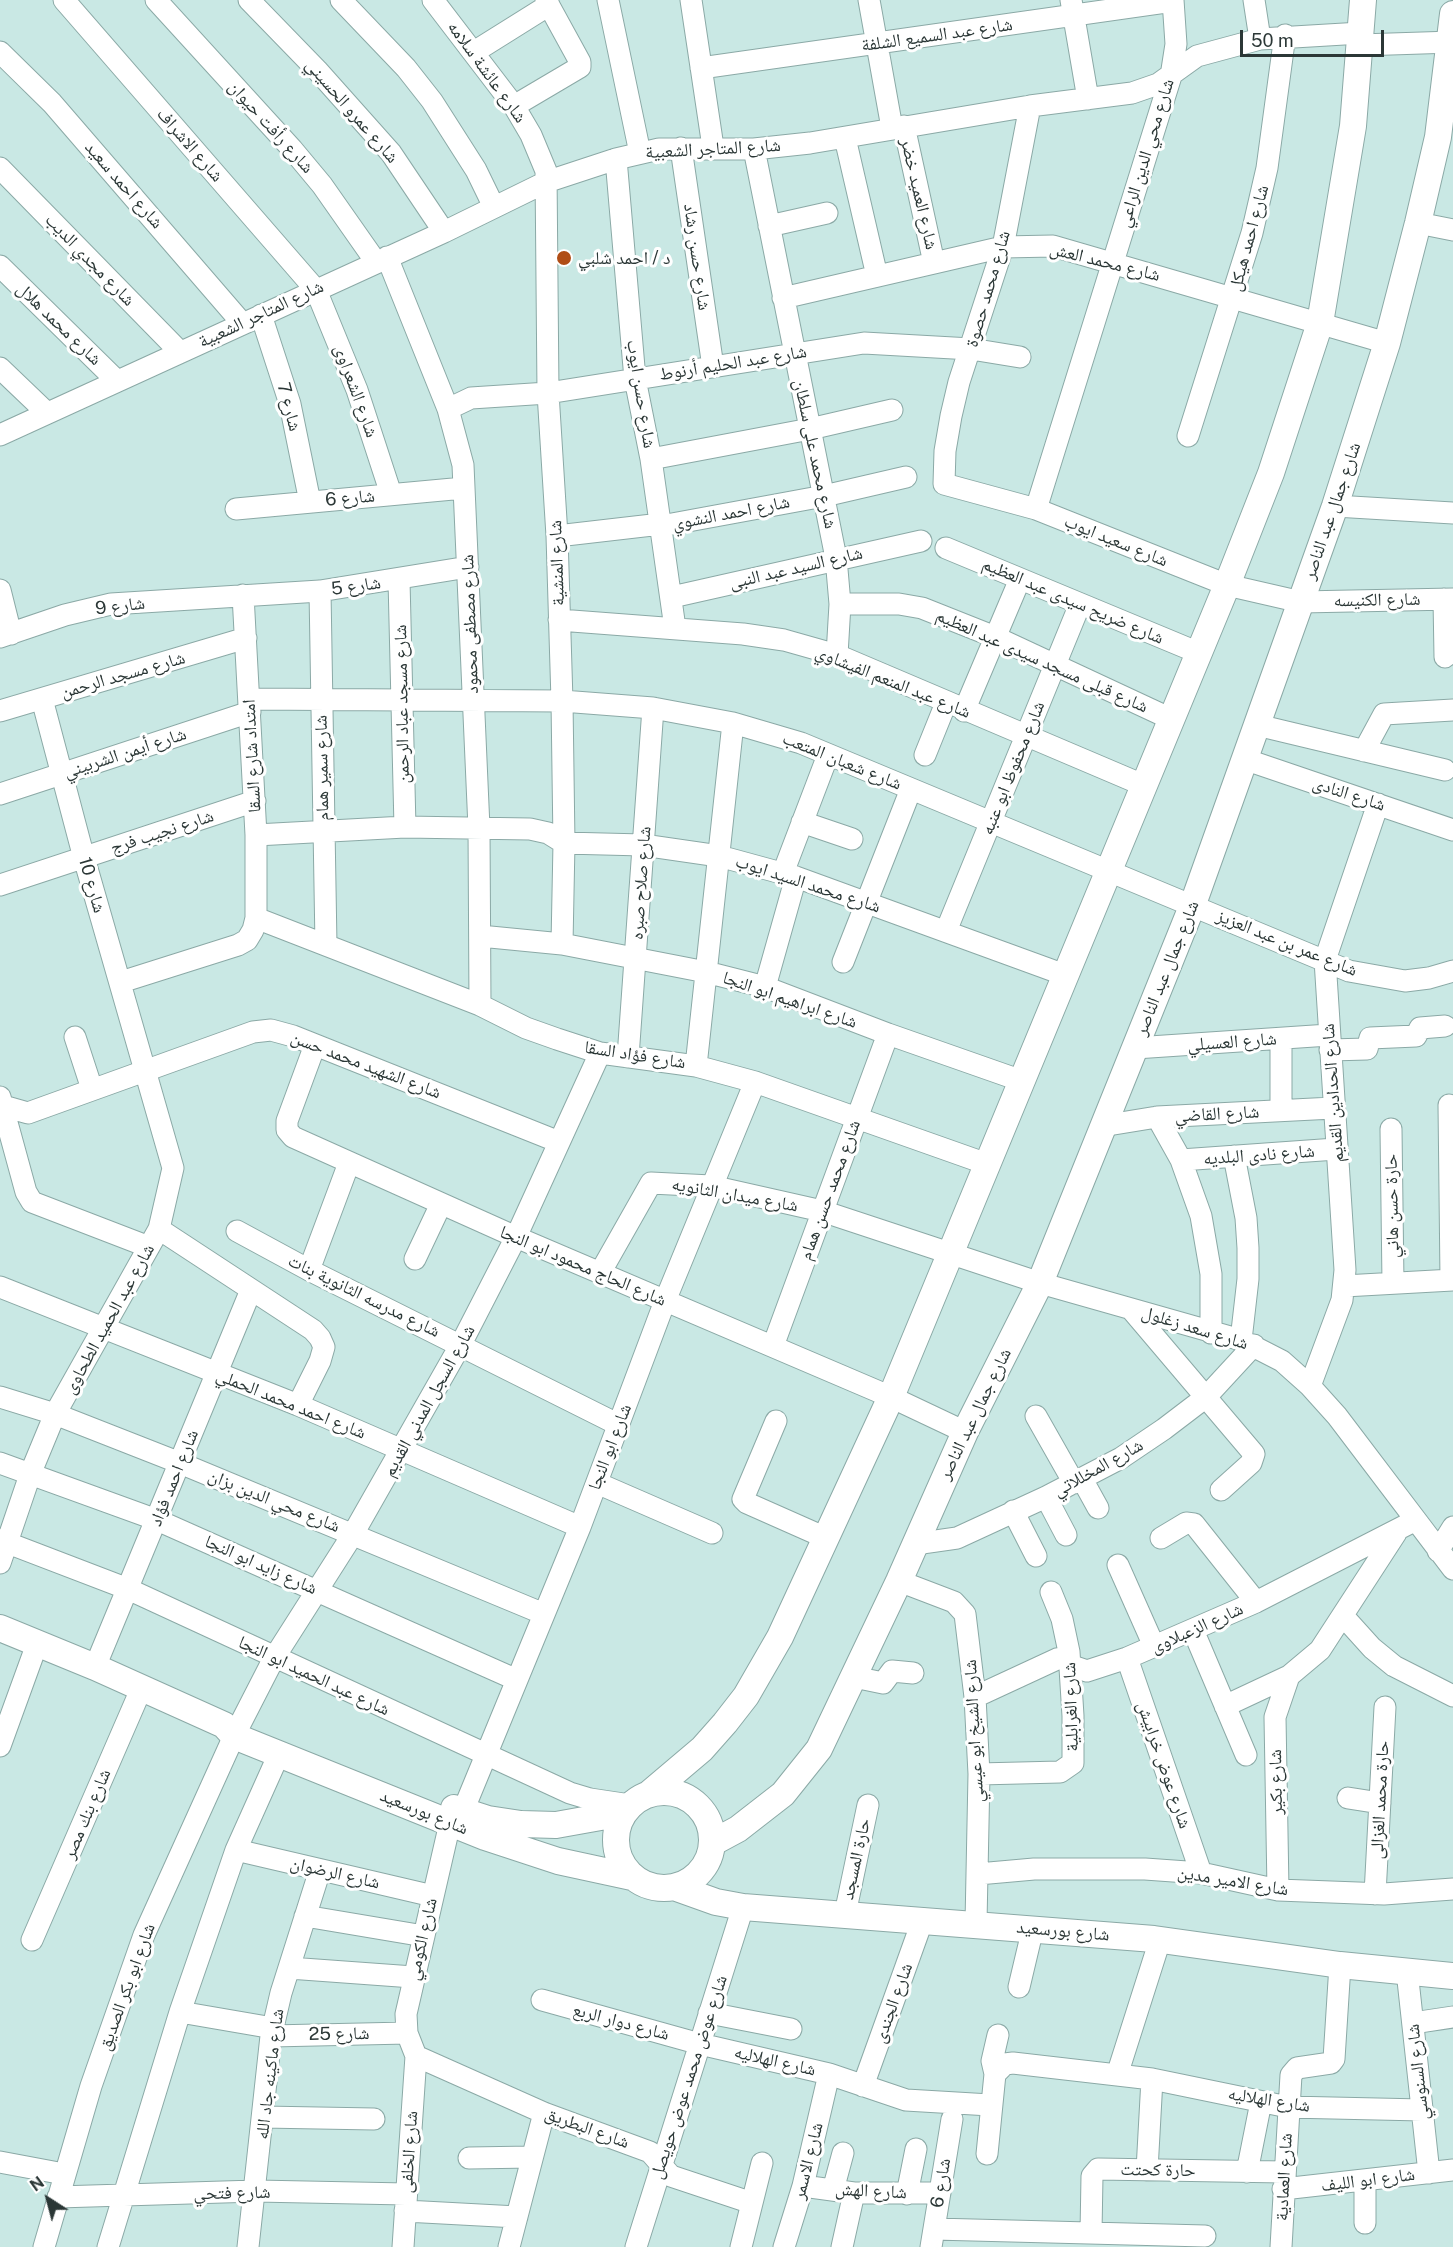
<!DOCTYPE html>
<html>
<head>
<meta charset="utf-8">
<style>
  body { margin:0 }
  #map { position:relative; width:1453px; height:2247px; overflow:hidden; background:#c9e8e4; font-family:"Public Sans",sans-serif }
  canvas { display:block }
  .north { position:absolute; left:18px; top:2169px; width:60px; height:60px; -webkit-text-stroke:4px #fff; paint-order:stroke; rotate:324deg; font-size:16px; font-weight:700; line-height:24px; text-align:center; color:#2b3736 }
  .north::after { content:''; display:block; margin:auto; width:21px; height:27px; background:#2b3736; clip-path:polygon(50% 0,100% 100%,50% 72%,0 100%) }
  .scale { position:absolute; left:1240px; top:30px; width:144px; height:27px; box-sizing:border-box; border:3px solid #2b3736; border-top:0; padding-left:8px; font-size:18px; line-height:21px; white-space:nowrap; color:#2b3736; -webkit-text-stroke:4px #fff; paint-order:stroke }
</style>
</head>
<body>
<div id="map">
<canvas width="1453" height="2247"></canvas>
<div class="north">N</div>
<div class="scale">50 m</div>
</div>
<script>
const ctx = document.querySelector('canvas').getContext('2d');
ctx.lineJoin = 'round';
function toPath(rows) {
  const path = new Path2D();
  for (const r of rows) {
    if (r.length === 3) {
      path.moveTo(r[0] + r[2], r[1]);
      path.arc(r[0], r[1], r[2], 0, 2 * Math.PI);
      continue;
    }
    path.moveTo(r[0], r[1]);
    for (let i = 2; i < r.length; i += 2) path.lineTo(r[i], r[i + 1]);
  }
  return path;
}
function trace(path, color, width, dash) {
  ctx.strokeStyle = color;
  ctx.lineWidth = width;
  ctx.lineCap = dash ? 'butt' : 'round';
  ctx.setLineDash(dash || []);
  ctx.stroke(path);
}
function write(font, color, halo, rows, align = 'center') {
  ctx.font = font + ' "Public Sans","Noto Naskh Arabic",sans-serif';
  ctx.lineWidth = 6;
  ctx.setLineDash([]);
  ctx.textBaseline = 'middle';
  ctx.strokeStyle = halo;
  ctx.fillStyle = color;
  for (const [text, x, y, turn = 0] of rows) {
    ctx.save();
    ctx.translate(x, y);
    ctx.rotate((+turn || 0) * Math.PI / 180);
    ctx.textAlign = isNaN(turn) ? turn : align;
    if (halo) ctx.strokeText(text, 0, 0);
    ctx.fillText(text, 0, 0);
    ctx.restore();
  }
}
const minor = toPath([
  [64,0,316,290,357,390,391,494],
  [156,0,292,149,322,185,376,262],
  [249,0,317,70,391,153,444,232],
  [341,0,406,68,432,101,476,170,494,207],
  [433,0,514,106,531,135,546,171,548,393,557,536,562,701,564,843,562,944],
  [608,0,640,153],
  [691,0,713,147],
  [869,0,892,128],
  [1071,0,1088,99],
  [1254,0,1260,39],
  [1360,45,1453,42],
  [0,52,52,103,242,323],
  [474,52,549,5],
  [701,68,1173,1],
  [514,106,580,67,580,62,546,0],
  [1030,106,1003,247,959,382,951,416,945,451,944,484,1036,509,1227,585,1301,602,1453,599],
  [904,126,934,263],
  [845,138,877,276],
  [681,148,713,367],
  [754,149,836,558,840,604,837,655],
  [616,159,635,379,651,459,675,628],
  [0,168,180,352],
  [1418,223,1453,230],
  [769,226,827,213],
  [387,257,448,409,463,465,479,828,480,1005],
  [0,266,117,381],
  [783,298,1003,247,1053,246,1387,343],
  [261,315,290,404,310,502],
  [0,368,47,413],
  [448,409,471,398,548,393,864,343,971,349,1020,357],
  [0,435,444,232,546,182,616,159,659,149,754,149,810,143,1030,106,1132,93,1158,84,1197,56,1260,39,1361,33],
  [1188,436,1252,233,1267,168,1285,35],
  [651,459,810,429,892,410],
  [1335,506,1453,513],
  [236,509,464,488],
  [1036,509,1171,76,1176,44,1173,0],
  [661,526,824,496,906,477],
  [557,536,661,524],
  [946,548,1199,653],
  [399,580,405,827],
  [0,590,11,634],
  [320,591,326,945],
  [672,597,921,541],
  [1444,599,1445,657],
  [840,604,899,604,922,608,995,637,1171,719],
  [559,620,743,634,784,640,837,655,1143,785],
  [0,637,65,615,111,604,320,591,468,567],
  [250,699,562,701,653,708,733,723,801,743,1349,971,1405,981,1429,978,1453,971],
  [0,711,246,638],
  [964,711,1020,579],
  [1257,725,1445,770],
  [1364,751,1384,714,1453,710],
  [925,755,946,703],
  [1244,759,1453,830],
  [0,794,250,712],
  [802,822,852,839],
  [256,835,405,827,530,829,548,833,564,843,643,845,719,856,796,877,1065,975],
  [783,873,828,755],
  [0,885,255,801],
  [256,918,480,1005,526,1028,557,1039,600,1053,696,1066,755,1082,987,1164],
  [946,931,1080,604],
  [480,936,562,944,706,972,765,987,888,1034,1022,1081],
  [843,962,911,789],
  [121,982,238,945,247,940,253,930,256,918,256,835,243,595],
  [765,987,796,877],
  [75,1037,92,1089],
  [315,1045,287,1121,287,1130,293,1137,516,1237,891,1397,965,1432],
  [1135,1048,1329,1035],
  [1330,1050,1367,1049,1370,1038,1416,1036,1420,1028,1445,1026],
  [628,1057,653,708],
  [696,1066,733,723],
  [0,1097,26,1192,32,1202,149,1247],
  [0,1105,28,1113,253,1032,271,1030,293,1036,559,1142],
  [1449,1105,1451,1280],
  [1281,1110,1281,1039],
  [1157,1117,1181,1160,1201,1216,1211,1274,1211,1333],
  [1102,1126,1157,1117,1333,1108],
  [1391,1129,1393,1283],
  [1234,1156,1246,1218,1248,1248,1248,1279,1241,1340],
  [1181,1160,1336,1149],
  [159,1229,313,1330,320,1338,324,1347,320,1361,298,1405],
  [237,1231,309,1270,619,1425],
  [415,1259,441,1204],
  [309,1270,349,1163],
  [600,1273,651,1183,711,1186,822,1211,1040,1283,1241,1340,1282,1361,1310,1386,1337,1416,1453,1569],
  [1344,1286,1453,1280],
  [0,1287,298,1405,580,1527],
  [1131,1309,1254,1454,1251,1463,1221,1490],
  [773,1346,888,1034],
  [1310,1386,1342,1300,1345,1270,1325,960,1378,804],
  [0,1397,55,1414,180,1463,544,1614],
  [1036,1416,1074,1483],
  [776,1421,743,1499,747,1503,826,1538],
  [0,1463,157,1520,517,1680],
  [1082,1479,1098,1508],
  [597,1483,712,1533],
  [1046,1497,1066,1535],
  [1013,1511,1036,1556],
  [1161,1538,1186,1523,1194,1524,1256,1602],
  [0,1540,128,1589,570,1793,590,1799,630,1805],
  [915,1544,957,1538,1046,1497,1121,1458,1164,1429,1206,1397,1254,1345],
  [1438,1551,1453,1527],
  [0,1563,31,1472,55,1414,159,1229,173,1168,84,858,42,699],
  [1118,1565,1154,1646],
  [899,1581,954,1602,965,1614,975,1697,979,1774,976,1923],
  [1344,1617,1372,1648,1394,1666,1453,1696],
  [1193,1630,1246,1755],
  [1127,1658,1201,1873],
  [95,1667,251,1290],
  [854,1677,883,1683,892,1671,913,1673],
  [975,1697,1057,1659,1064,1658,1075,1667,1087,1671,1127,1658,1256,1602,1414,1521],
  [1225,1706,1289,1676,1320,1650,1396,1533],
  [0,1746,37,1644],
  [979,1774,1060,1772,1073,1763,1073,1716,1069,1652,1062,1619,1051,1592],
  [1348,1798,1380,1803],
  [463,1811,580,1527,665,1301,755,1082],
  [236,1850,433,1896],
  [978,1874,1034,1869,1145,1869,1201,1873,1278,1890,1384,1894,1453,1889],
  [1278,1890,1275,1717,1289,1676],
  [1375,1894,1385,1707],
  [845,1914,868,1805],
  [305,1916,424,1936],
  [32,1940,142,1687],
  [289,1968,413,1977],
  [1407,1971,1429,2173],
  [1019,1987,1033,1928],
  [542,2000,700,2044,829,2074,906,2100,990,2105],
  [180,2012,273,2028],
  [709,2013,791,2029],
  [1413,2023,1453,2017],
  [271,2036,407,2033],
  [416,2056,544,2113,650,2152,671,2176,752,2203],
  [995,2074,992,2061,998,2035],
  [1117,2075,1160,1940],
  [863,2086,923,1919],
  [263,2117,374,2119],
  [987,2154,995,2074,1005,2064,1013,2063,1152,2079,1288,2107,1422,2110],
  [469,2158,532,2157],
  [0,2162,64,2174],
  [1147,2170,1152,2079],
  [1247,2172,1261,2102],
  [1365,2180,1365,2223],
  [803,2186,854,2193,940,2193],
  [1283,2189,1453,2170],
  [833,2190,843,2153],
  [907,2194,916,2149],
  [58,2197,256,2191,406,2194],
  [405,2211,517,2217],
  [934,2229,1205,2236],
  [1091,2233,1092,2176,1098,2169,1284,2172],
  [44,2247,91,2086,144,1935,234,1736,274,1658,353,1534,461,1344,516,1237,600,1053],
  [108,2247,180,2012,236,1850,279,1754],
  [248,2247,271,2036,281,1993,320,1870],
  [403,2247,416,2056,407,2033,406,2014,450,1823],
  [509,2247,544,2113],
  [636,2247,743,1907],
  [741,2247,762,2163],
  [784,2247,803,2186,829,2074],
  [842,2247,854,2193],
  [931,2247,952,2119],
  [1281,2247,1291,2075,1297,2068,1331,2063,1334,2059,1340,1965]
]);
const tertiary = toPath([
  [0,1628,95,1667,224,1725,234,1736,485,1837,558,1861,632,1877],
  [664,1840,48],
  [650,1793,702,1749,725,1723,746,1696,780,1637,891,1397,1227,585,1271,473,1320,323,1353,126,1363,0],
  [454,1808,488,1819,521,1824,556,1825,623,1813],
  [712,1843,738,1829,783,1794,819,1749,899,1581,965,1432,1040,1283,1193,904,1335,506,1387,343,1418,223,1438,137,1453,14],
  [674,1887,716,1902,743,1907,1154,1939,1340,1965,1453,1976]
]);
trace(minor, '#8ba9a6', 23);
trace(tertiary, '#8ba9a6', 28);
trace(minor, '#fff', 21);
trace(tertiary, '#fff', 26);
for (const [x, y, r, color] of [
  [564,258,8,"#b04d15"]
]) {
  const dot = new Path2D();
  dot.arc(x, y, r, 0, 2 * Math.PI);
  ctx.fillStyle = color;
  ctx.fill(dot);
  trace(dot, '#fff', 2);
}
write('18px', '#2b3736', '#fff', [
  ["شارع عبد السميع الشلفة",937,35,-8],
  ["شارع عائشة سلامه",487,72,54],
  ["شارع عمرو الحسيني",352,111,49],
  ["شارع رأفت حيوان",271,127,48],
  ["شارع الاشراف",190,145,49],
  ["شارع المتاجر الشعبية",713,149,-3],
  ["شارع محي الدين الراعي",1146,153,-73],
  ["شارع احمد سعيد",124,185,49],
  ["شارع العميد خضر",919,194,77],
  ["شارع احمد هيكل",1249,238,-75],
  ["شارع حسن رشاد",697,257,82],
  ["شارع مجدي الديب",90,260,46],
  ["شارع محمد العش",1105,262,14],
  ["شارع محمد حصوة",988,289,-74],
  ["شارع المتاجر الشعبية",261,314,-25],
  ["شارع محمد هلال",59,324,44],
  ["شارع عبد الحليم أرنوط",733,363,-9],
  ["شارع الشعراوى",356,391,70],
  ["شارع حسن ايوب",641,394,81],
  ["شارع 7",289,407,75],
  ["شارع محمد على سلطان",815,454,78],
  ["شارع 6",350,498,-5],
  ["شارع جمال عبد الناصر",1332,511,-71],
  ["شارع احمد النشوي",731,513,-11],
  ["شارع سعيد ايوب",1116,541,22],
  ["شارع المنشية",557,563,-92],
  ["شارع السيد عبد النبى",796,568,-13],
  ["شارع 5",356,586,-8],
  ["شارع الكنيسه",1377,600,-1],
  ["شارع ضريح سيدى عبد العظيم",1073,601,23],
  ["شارع 9",120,606,-7],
  ["شارع مصطفى محمود",470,624,-92],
  ["شارع قبلى مسجد سيدى عبد العظيم",1042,661,24],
  ["شارع مسجد الرحمن",123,675,-16],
  ["شارع عبد المنعم الفيشاوي",893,682,22],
  ["شارع مسجد عباد الرحمن",402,704,-91],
  ["شارع أيمن الشربيني",125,753,-18],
  ["امتداد شارع السقا",252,756,-93],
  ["شارع شعبان المتعب",842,761,22],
  ["شارع سمير همام",322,768,-91],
  ["شارع محفوظ ابو عنبه",1013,768,-68],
  ["شارع النادى",1349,794,18],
  ["شارع نجيب فرج",162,832,-18],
  ["شارع صلاح صبره",641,883,-86],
  ["شارع محمد السيد ايوب",808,884,18],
  ["شارع 10",92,885,74],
  ["شارع عمر بن عبد العزيز",1287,943,22],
  ["شارع جمال عبد الناصر",1167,968,-68],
  ["شارع ابراهيم ابو النجا",790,1000,19],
  ["شارع العسيلي",1232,1042,-4],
  ["شارع فؤاد السقا",635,1055,9],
  ["شارع الشهيد محمد حسن",366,1065,21],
  ["شارع الحدادين القديم",1333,1093,-94],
  ["شارع القاضي",1217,1114,-3],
  ["شارع نادى البلديه",1259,1155,-4],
  ["شارع محمد حسن همام",830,1190,-70],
  ["شارع ميدان الثانويه",735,1195,10],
  ["حارة حسن هاني",1392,1206,-91],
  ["شارع الحاج محمود ابو النجا",583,1266,23],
  ["شارع مدرسه الثانوية بنات",364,1296,26],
  ["شارع عبد الحميد الطحاوى",109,1319,-61],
  ["شارع سعد زغلول",1195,1328,17],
  ["شارع السجل المدني القديم",429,1401,-61],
  ["شارع احمد محمد الحملي",291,1404,22],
  ["شارع جمال عبد الناصر",975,1414,-64],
  ["شارع ابو النجا",610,1447,-69],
  ["شارع المخللاتي",1098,1468,-29],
  ["شارع احمد فؤاد",174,1478,-68],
  ["شارع محي الدين بزان",274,1501,22],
  ["شارع زايد ابو النجا",261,1565,24],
  ["شارع الزعبلاوى",1197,1628,-24],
  ["شارع عبد الحميد ابو النجا",314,1676,25],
  ["شارع الغرابلية",1071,1707,-92],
  ["شارع الشيخ ابو عيسي",974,1731,-93],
  ["شارع عوض خرابيش",1164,1765,71],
  ["شارع بكير",1276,1782,-91],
  ["حارة محمد الغزالى",1380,1800,-87],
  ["شارع بورسعيد",424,1812,22],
  ["شارع بنك مصر",87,1814,-67],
  ["حارة المسجد",856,1859,-78],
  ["شارع الرضوان",335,1873,13],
  ["شارع الامير مدين",1233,1881,9],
  ["شارع بورسعيد",1063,1931,5],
  ["شارع الكومي",422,1939,-77],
  ["شارع ابو بكر الصديق",127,1987,-70],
  ["شارع الجندى",893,2003,-70],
  ["شارع دوار الربع",621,2022,15],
  ["شارع 25",339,2034,-1],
  ["شارع الهلاليه",775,2061,13],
  ["شارع السنوسي",1418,2072,-96],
  ["شارع ماكينه جاد الله",270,2074,-83],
  ["شارع عوض محمد عوض حويصل",689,2077,-72],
  ["شارع الهلاليه",1269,2100,9],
  ["شارع البطريق",587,2128,20],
  ["شارع الخلفى",409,2152,-86],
  ["شارع الاسمر",808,2161,-76],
  ["حارة كحتت",1158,2170,1],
  ["شارع العمادية",1284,2177,-87],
  ["شارع ابو الليف",1368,2180,-7],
  ["شارع 6",941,2183,-81],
  ["شارع الهش",871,2191,3],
  ["شارع فتحي",232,2193,-1]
]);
write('18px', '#2b3736', '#fff', [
  ["د / احمد شلبي",578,258]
], 'left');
</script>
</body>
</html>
